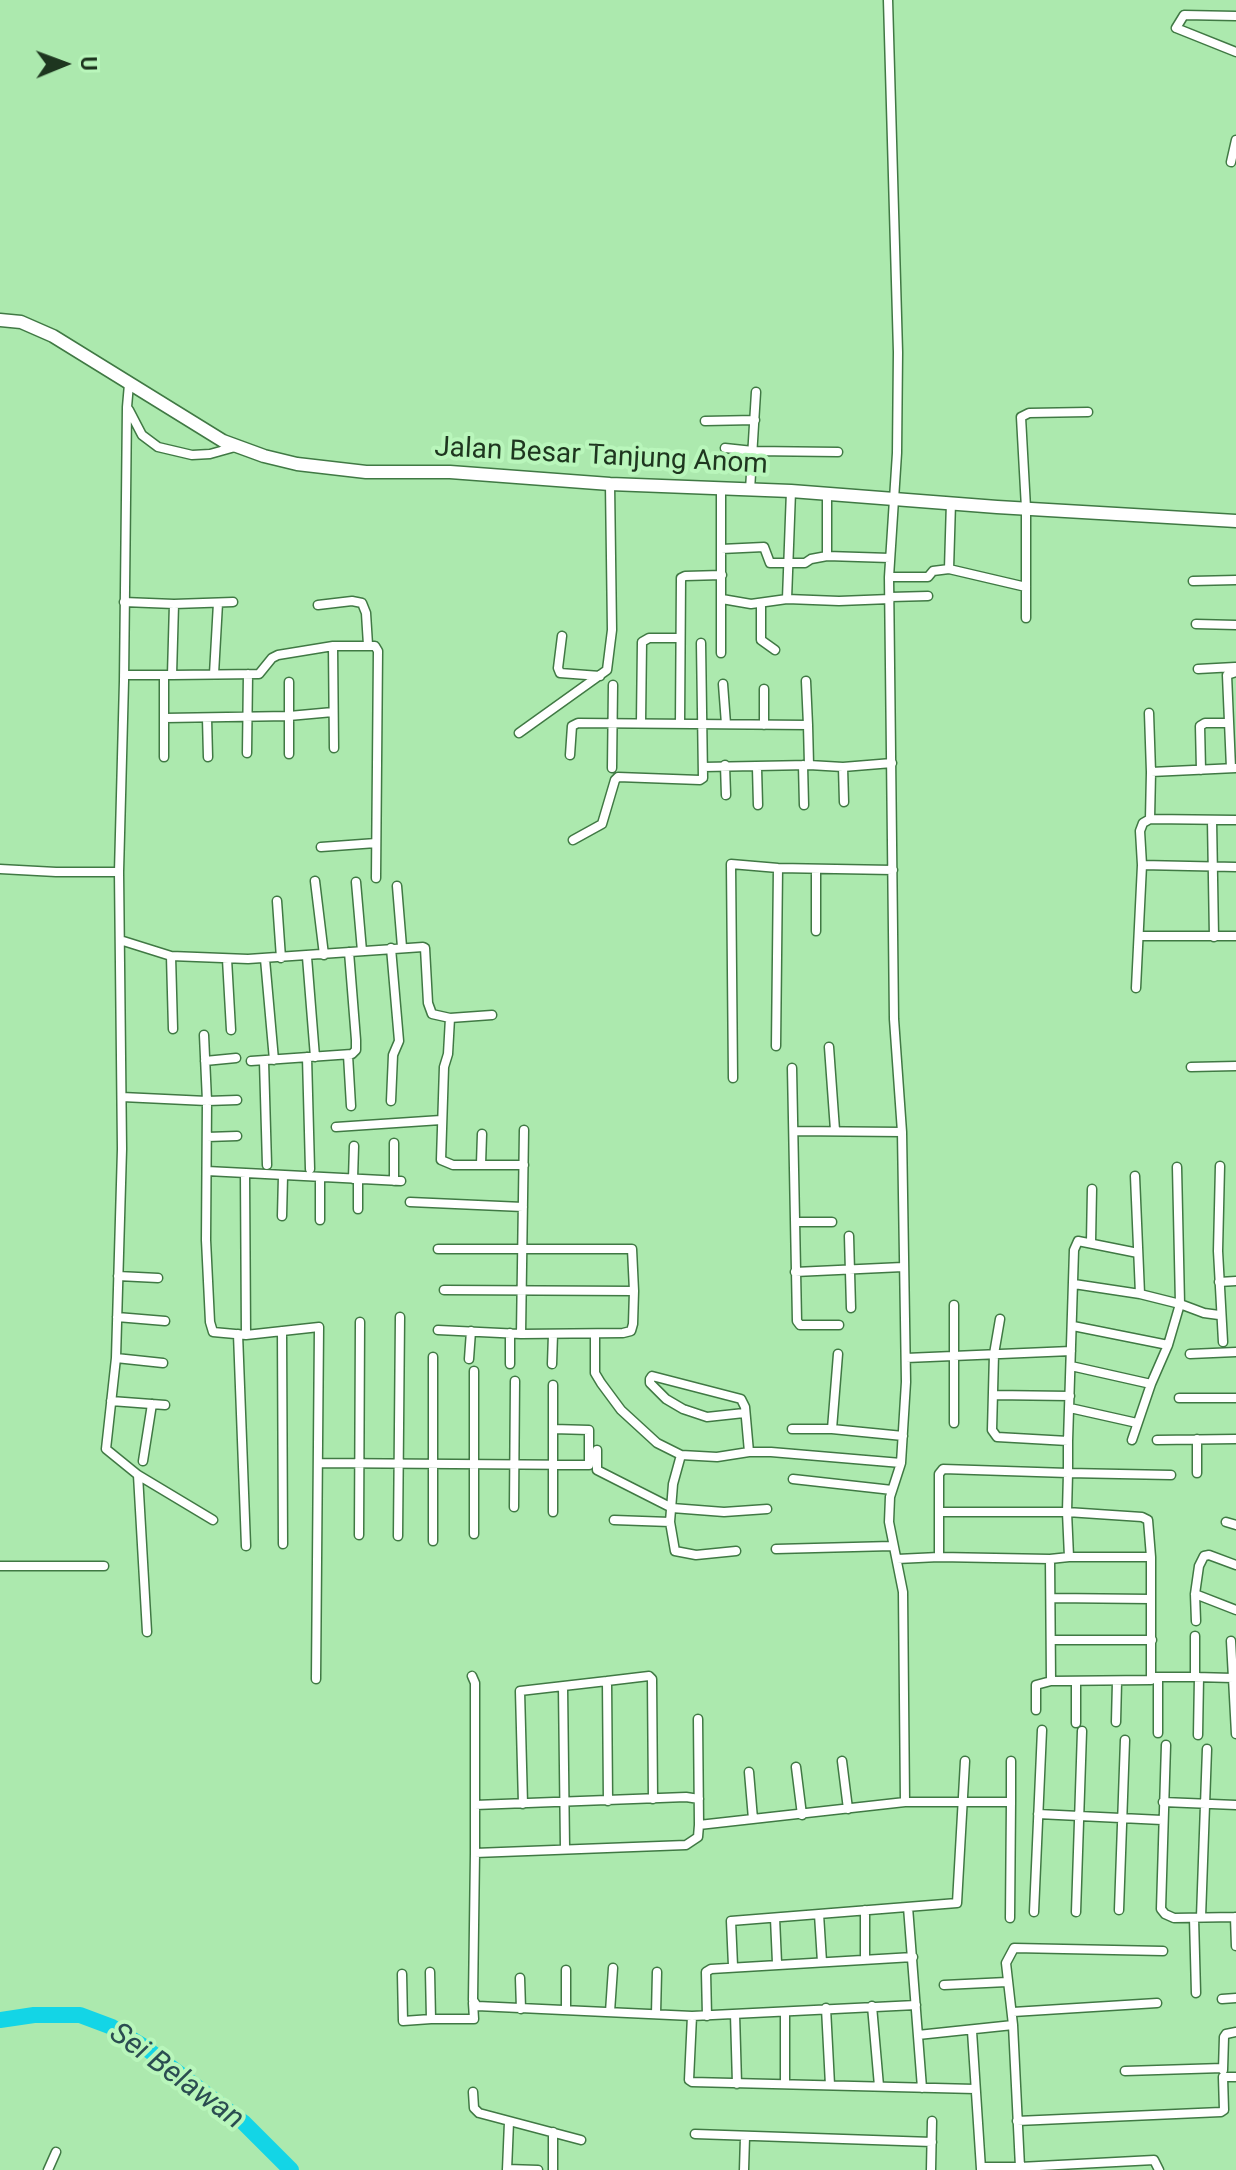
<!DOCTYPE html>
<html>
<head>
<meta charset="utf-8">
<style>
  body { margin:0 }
  #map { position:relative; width:1236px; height:2170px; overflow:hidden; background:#ace9ae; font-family:Roboto,sans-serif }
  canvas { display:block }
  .north { position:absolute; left:24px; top:24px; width:80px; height:80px; -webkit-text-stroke:6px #b9f6bb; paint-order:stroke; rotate:89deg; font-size:22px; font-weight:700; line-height:32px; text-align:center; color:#1e361f }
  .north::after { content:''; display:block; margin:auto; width:28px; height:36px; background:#1e361f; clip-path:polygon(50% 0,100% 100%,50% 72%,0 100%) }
</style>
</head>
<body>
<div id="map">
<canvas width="1236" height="2170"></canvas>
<div class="north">U</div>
</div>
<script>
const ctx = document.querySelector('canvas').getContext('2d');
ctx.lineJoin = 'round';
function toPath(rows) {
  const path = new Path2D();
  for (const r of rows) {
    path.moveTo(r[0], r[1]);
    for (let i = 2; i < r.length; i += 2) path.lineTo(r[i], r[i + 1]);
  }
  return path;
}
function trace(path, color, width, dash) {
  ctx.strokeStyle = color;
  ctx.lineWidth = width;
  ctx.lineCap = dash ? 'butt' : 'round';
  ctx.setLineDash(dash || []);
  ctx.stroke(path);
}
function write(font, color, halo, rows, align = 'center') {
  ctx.font = font + ' Roboto,sans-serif';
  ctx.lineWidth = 8;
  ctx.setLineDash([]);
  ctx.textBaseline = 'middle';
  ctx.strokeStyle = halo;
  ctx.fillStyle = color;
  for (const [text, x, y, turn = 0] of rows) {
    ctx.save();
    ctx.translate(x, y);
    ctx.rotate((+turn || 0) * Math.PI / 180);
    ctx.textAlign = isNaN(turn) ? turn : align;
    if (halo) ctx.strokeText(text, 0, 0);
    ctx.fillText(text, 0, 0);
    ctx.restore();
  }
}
trace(toPath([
  [0,2020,34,2015,80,2015,112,2027,143,2046,243,2122,291,2170]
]), '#13d5e6', 16);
const minor = toPath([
  [1236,16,1184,15,1176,28,1236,52],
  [1231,162,1236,140],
  [129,384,127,407,124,681,119,872,122,1149,116,1358,106,1449,138,1475,213,1520],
  [129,410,142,435,158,447,192,455,210,454,235,447],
  [705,421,755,420],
  [725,448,753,451,838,452],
  [750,490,756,392],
  [721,549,764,547,770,563,805,563,811,559,827,556,890,558],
  [827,556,827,493],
  [949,569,951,502],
  [889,577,928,577,933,571,949,569,1026,587],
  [1193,581,1236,580],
  [890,597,928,596],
  [722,599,751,604,787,599,839,601,890,599],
  [787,599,791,491],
  [761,603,761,640,775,650],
  [174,604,233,602],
  [318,605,352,601,362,603,366,613,368,645],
  [1026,618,1026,508,1021,417,1029,413,1088,412],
  [1196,624,1236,625],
  [562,636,558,668,560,673,600,676],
  [333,646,334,748],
  [721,653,721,489],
  [1198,669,1235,667],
  [214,674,218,603],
  [124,675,172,675,174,604,124,602],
  [172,675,259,674,272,658,278,655,333,646,375,646,378,651,376,878],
  [806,681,808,725],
  [289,682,289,754],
  [723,684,726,724],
  [764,689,764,725],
  [1149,713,1151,772],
  [165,718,289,716,333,712],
  [207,718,208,757],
  [641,722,642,642,649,638,680,638],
  [680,723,681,578,685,576,722,575],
  [519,733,607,670,612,630,610,484],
  [247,753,248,674],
  [570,755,572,726,578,723,808,725,809,765,843,767,892,763],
  [164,757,164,675],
  [725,765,726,795],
  [803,765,804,805],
  [703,767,809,765],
  [843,767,844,802],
  [612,768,613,685],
  [757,768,758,805],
  [1231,768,1227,675,1236,672],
  [1201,770,1200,726,1205,723,1229,723],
  [1150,819,1151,772,1236,768],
  [1212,820,1214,937],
  [573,840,602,824,615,780,618,777,700,780,703,778,701,643],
  [321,847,376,843],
  [1142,865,1236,867],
  [0,869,56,872,119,872],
  [315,881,324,955],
  [356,882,362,951],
  [397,886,402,947],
  [277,901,281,958],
  [816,931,816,869],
  [1139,936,1236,936],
  [120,940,171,956,248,959,423,947,425,948,428,1003,432,1014,450,1018,492,1015],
  [171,956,173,1029],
  [307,957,315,1057],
  [227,959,231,1030],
  [265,959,274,1060],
  [1136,988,1142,865,1140,831,1143,823,1150,819,1236,820],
  [450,1018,448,1054,444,1067,441,1160,453,1165,524,1165],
  [204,1035,207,1101,206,1240,210,1322,213,1332,246,1335,319,1327,316,1679],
  [776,1046,778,868],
  [829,1047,835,1130],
  [348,1055,351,1106],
  [307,1057,310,1169],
  [205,1061,236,1058],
  [251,1061,352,1054,356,1050,356,1040,349,952],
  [264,1061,267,1165],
  [1191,1067,1236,1066],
  [792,1068,797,1321,800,1325,839,1325],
  [733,1078,731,864,778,868,893,870],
  [122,1097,207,1101,237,1100],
  [391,1101,393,1055,399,1041,391,948],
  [336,1127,441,1120],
  [794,1131,902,1132],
  [207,1137,237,1136],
  [394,1143,394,1181],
  [481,1164,482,1134],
  [1220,1166,1218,1251,1223,1342],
  [1177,1167,1180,1304,1204,1313,1219,1315,1221,1313],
  [207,1171,401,1181],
  [245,1174,246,1335],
  [1135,1176,1140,1294],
  [320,1177,320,1220],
  [353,1179,354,1146],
  [410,1202,523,1207],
  [358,1209,358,1179],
  [282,1216,283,1176],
  [795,1222,832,1222],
  [849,1236,851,1308],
  [1091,1242,1092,1189],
  [438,1249,632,1249,634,1291,633,1324,631,1331,623,1333,521,1334,438,1330],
  [1138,1253,1078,1241,1074,1250,1068,1441,1068,1473,1067,1512,1069,1557,1050,1559,939,1557,939,1474,943,1469,1068,1473,1171,1475],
  [795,1272,903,1267],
  [118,1276,158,1278],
  [1219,1282,1236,1281],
  [1074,1284,1140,1294,1180,1304,1168,1345,1151,1384,1132,1440],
  [444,1290,634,1291],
  [117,1317,165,1321],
  [1000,1319,994,1354,992,1430,997,1437,1068,1441],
  [1073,1326,1168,1345],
  [282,1331,283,1544],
  [238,1334,246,1546],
  [521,1334,524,1130],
  [595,1334,595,1373,601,1383,621,1410,657,1443,681,1455,717,1457,749,1452,771,1452,901,1463],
  [1190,1354,1236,1352],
  [116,1358,163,1363],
  [906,1358,1071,1351],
  [469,1359,471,1331],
  [510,1364,510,1333],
  [552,1364,553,1334],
  [1071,1366,1151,1384],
  [474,1371,474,1534],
  [993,1395,1070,1396],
  [1179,1398,1236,1398],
  [111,1401,165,1405],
  [1070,1408,1137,1423],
  [744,1413,707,1417,683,1409,666,1399,650,1383,650,1379,652,1376,741,1399,745,1407,749,1452],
  [954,1423,954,1305],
  [792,1429,832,1429,903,1436],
  [832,1429,838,1354],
  [1197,1439,1197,1473],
  [1157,1440,1236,1439],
  [597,1450,597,1470,672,1508,724,1512,767,1509],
  [681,1455,673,1484,670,1522,675,1551,696,1555,736,1551],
  [143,1461,152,1404],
  [318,1463,589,1465,589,1430,553,1429],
  [138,1475,147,1632],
  [793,1479,892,1490],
  [514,1507,515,1381],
  [553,1512,553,1385],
  [939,1512,1067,1512,1142,1517,1148,1520,1151,1557,1151,1680,1051,1681],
  [614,1520,670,1522],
  [1226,1522,1236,1525],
  [359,1535,360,1322],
  [398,1536,400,1317],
  [433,1541,433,1357],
  [776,1549,892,1546],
  [1069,1557,1151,1557],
  [897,1559,939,1557],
  [0,1566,104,1566],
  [1195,1594,1236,1610],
  [1051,1598,1151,1599],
  [1196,1621,1195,1594,1199,1566,1204,1556,1209,1555,1236,1565],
  [1195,1636,1195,1677,1233,1678,1236,1734],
  [1051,1640,1152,1640],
  [1231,1641,1233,1678],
  [472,1676,475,1683,475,1805],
  [1153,1677,1195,1677],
  [1158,1677,1158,1733],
  [607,1681,649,1676,652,1679,653,1799],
  [563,1687,565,1848],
  [1036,1710,1036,1685,1051,1681,1050,1559],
  [698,1719,699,1825,905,1802,903,1592,889,1522,890,1497,901,1463,906,1382,902,1132,894,1019,889,577,897,453,898,352,888,0],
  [1116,1722,1117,1682],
  [1076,1723,1076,1683],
  [1198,1735,1199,1677],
  [1166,1745,1161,1909,1165,1914,1174,1918,1236,1917],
  [842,1761,848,1809],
  [796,1767,802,1815],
  [749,1772,753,1819],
  [699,1799,686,1797,475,1805,475,1853,686,1845,698,1837,699,1825],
  [905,1802,1011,1802,1011,1761],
  [1163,1802,1236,1805],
  [523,1804,520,1691,607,1681,608,1801],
  [1038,1814,1162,1820],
  [475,1853,473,2000,477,2006,692,2016,689,2080,692,2082,975,2089],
  [908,1907,922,2088],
  [865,1910,865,1959],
  [1119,1910,1125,1740],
  [1034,1912,1042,1730],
  [1076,1912,1082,1731],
  [819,1914,822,1962],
  [1201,1917,1207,1749],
  [1235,1917,1236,1946],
  [775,1918,777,1963],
  [1010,1918,1011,1802],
  [1194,1918,1196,1993],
  [733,1966,731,1921,957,1903,965,1761],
  [402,1974,403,2021,431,2019,430,1972],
  [520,1978,521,2009],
  [944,1985,1007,1982],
  [1222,1999,1236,1998],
  [872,2006,879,2086],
  [826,2008,830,2085],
  [566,2009,566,1970],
  [610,2012,613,1968],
  [1013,2012,1157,2003],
  [656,2014,657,1972],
  [735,2014,737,2084],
  [692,2016,916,2005],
  [707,2016,706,1972,711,1969,913,1957],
  [431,2019,474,2019,473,2003],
  [1013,2025,1006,1963,1014,1948,1163,1951],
  [972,2031,981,2169],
  [918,2035,1013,2025,1020,2167,981,2167],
  [1223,2070,1224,2037,1226,2034,1236,2032],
  [1125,2071,1223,2068],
  [785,2084,785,2012],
  [473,2092,474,2108,479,2113,581,2140],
  [1017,2121,1221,2112,1224,2110,1223,2077,1236,2077],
  [553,2132,553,2170],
  [695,2134,932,2142],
  [507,2169,538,2170],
  [1020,2169,1020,2167,1154,2160,1159,2170],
  [48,2170,56,2152],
  [507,2170,509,2122],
  [744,2170,745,2137],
  [931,2170,932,2121]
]);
const primary = toPath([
  [0,320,21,322,53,336,223,441,264,456,297,464,366,472,450,472,610,484,791,491,997,507,1236,521]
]);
trace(minor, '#407944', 11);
trace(primary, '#407944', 15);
trace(minor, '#fff', 8);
trace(primary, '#fff', 12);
write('28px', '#1e361f', '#b9f6bb', [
  ["Jalan Besar Tanjung Anom",601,457,3]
]);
write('italic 30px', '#2b4d51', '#b9f6bb', [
  ["Sei Belawan",176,2077,36]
]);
</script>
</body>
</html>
